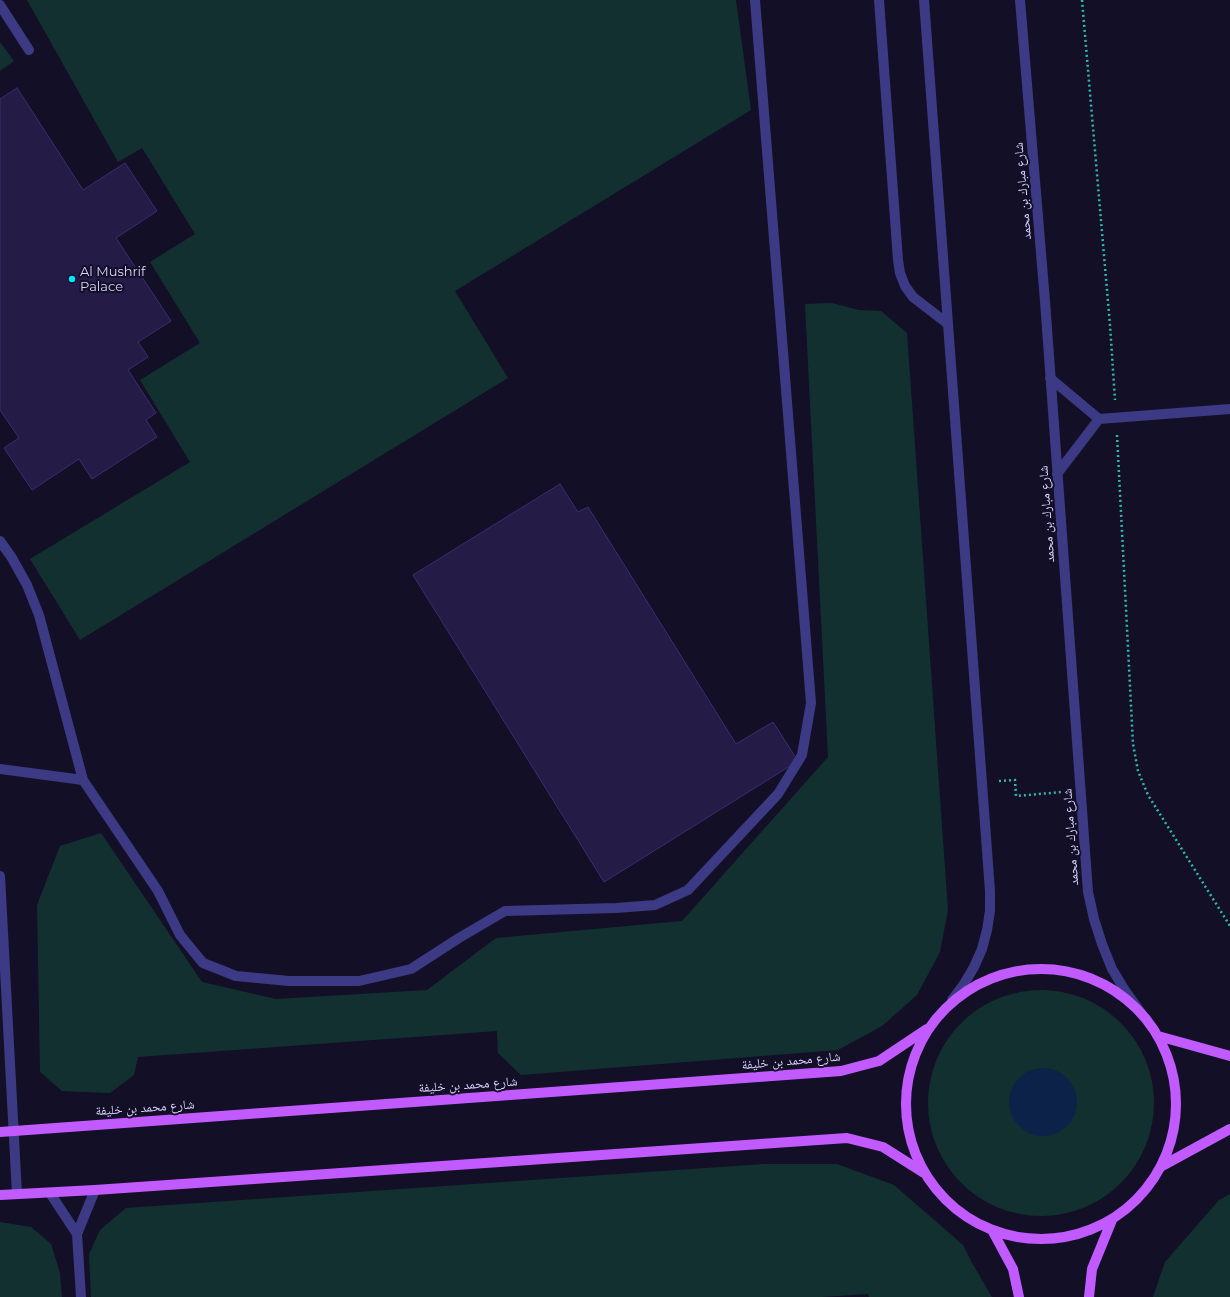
<!DOCTYPE html>
<html>
<head>
<meta charset="utf-8">
<style>
  body { margin:0 }
  canvas { display:block; background:#130f26 }
</style>
</head>
<body>
<canvas width="1230" height="1297"></canvas>
<script>
const ctx = document.querySelector('canvas').getContext('2d');
ctx.lineJoin = 'round';
function paint(path, color) {
  ctx.fillStyle = color;
  ctx.fill(path, 'evenodd');
}
function toPath(rows) {
  const path = new Path2D();
  for (const r of rows) {
    if (r.length === 3) {
      path.moveTo(r[0] + r[2], r[1]);
      path.arc(r[0], r[1], r[2], 0, 2 * Math.PI);
      continue;
    }
    path.moveTo(r[0], r[1]);
    for (let i = 2; i < r.length; i += 2) path.lineTo(r[i], r[i + 1]);
  }
  return path;
}
function trace(path, color, width, dash) {
  ctx.strokeStyle = color;
  ctx.lineWidth = width;
  ctx.lineCap = dash ? 'butt' : 'round';
  ctx.setLineDash(dash || []);
  ctx.stroke(path);
}
function write(font, color, halo, rows, align = 'center') {
  ctx.font = font + ' Montserrat,"Noto Naskh Arabic",sans-serif';
  ctx.lineWidth = 4;
  ctx.setLineDash([]);
  ctx.textBaseline = 'middle';
  ctx.strokeStyle = halo;
  ctx.fillStyle = color;
  for (const [text, x, y, turn = 0] of rows) {
    ctx.save();
    ctx.translate(x, y);
    ctx.rotate((+turn || 0) * Math.PI / 180);
    ctx.textAlign = isNaN(turn) ? turn : align;
    if (halo) ctx.strokeText(text, 0, 0);
    ctx.fillText(text, 0, 0);
    ctx.restore();
  }
}
paint(toPath([
  [27,0,736,0,751,110,455,291,508,378,80,640,30,559,190,462,140,380,200,343,150,262,195,234,142,148,118,162],
  [0,42,14,61,0,71],
  [832,303,859,310,881,311,907,333,948,910,940,952,917,995,882,1026,838,1050,521,1075,498,1053,497,1031,138,1057,134,1075,110,1093,62,1091,40,1072,37,905,60,846,101,833,202,982,276,999,427,990,496,938,682,921,828,757,805,304],
  [1041,1103,113],
  [764,1164,837,1164,894,1185,963,1245,971,1261,992,1297,869,1297,868,1294,822,1297,91,1297,89,1254,100,1230,126,1208],
  [1230,1194,1230,1297,1153,1297,1165,1262,1219,1200],
  [0,1222,31,1227,51,1244,60,1273,62,1297,0,1297]
]), '#12302f');
paint(toPath([
  [1043,1102,34]
]), '#0c2248');
const building = toPath([
  [17,88,83,190,125,163,157,211,116,238,171,321,138,342,148,357,128,370,156,413,146,420,157,437,92,479,79,459,32,490,4,448,19,438,0,410,0,99,17,88],
  [560,484,578,512,588,507,736,744,773,722,798,761,604,882,413,575,560,484]
]);
paint(building, '#241b47');
trace(building, '#3b2d73', 1);
trace(toPath([
  [1082,0,1110,325,1115,400],
  [1117,435,1133,744,1138,771,1148,795,1230,926],
  [999,781,1015,780,1016,796,1062,792]
]), '#2fb8b0', 2.5, [2, 3]);
trace(toPath([
  [879,0,898,260,900,273,905,286,913,297,948,324],
  [924,0,990,891,990,911,987,930,982,949,974,967,964,984,952,1000],
  [1020,0,1045,301,1088,892,1094,919,1102,944,1112,969,1126,992,1142,1014],
  [0,5,29,50],
  [1050,378,1099,419,1230,409],
  [1057,474,1099,419],
  [0,541,12,558,27,585,39,615,83,780,158,891,180,935,203,963,236,976,289,981,359,981,411,969,459,938,505,911,616,908,655,905,688,890,778,794,802,755,811,703,755,0],
  [0,769,83,780],
  [0,876,17,1194],
  [50,1193,77,1234],
  [81,1297,77,1234,95,1190]
]), '#3d3a85', 10);
trace(toPath([
  [1041,1104,135],
  [1158,1036,1230,1056],
  [0,1132,841,1071,879,1061,927,1029],
  [1162,1166,1230,1129],
  [0,1195,95,1190,847,1138,883,1147,924,1173],
  [992,1230,1013,1269,1019,1297],
  [1089,1297,1092,1269,1112,1220]
]), '#c25bff', 10);
for (const [x, y, r, color] of [
  [72,279,4,"#00e5ff"]
]) {
  const dot = new Path2D();
  dot.arc(x, y, r, 0, 2 * Math.PI);
  ctx.fillStyle = color;
  ctx.fill(dot);
  trace(dot, '#130f26', 1.5);
}
write('13px', '#d9d4ff', '#130f26', [
  ["شارع مبارك بن محمد",1023,191,-95],
  ["شارع مبارك بن محمد",1047,514,-94],
  ["شارع مبارك بن محمد",1071,837,-94],
  ["شارع محمد بن خليفة",791,1061,-5],
  ["شارع محمد بن خليفة",468,1085,-4],
  ["شارع محمد بن خليفة",145,1108,-4]
]);
write('13px', '#d9d4ff', '#130f26', [
  ["Al Mushrif",80,272],
  ["Palace",80,287]
], 'left');
</script>
</body>
</html>
